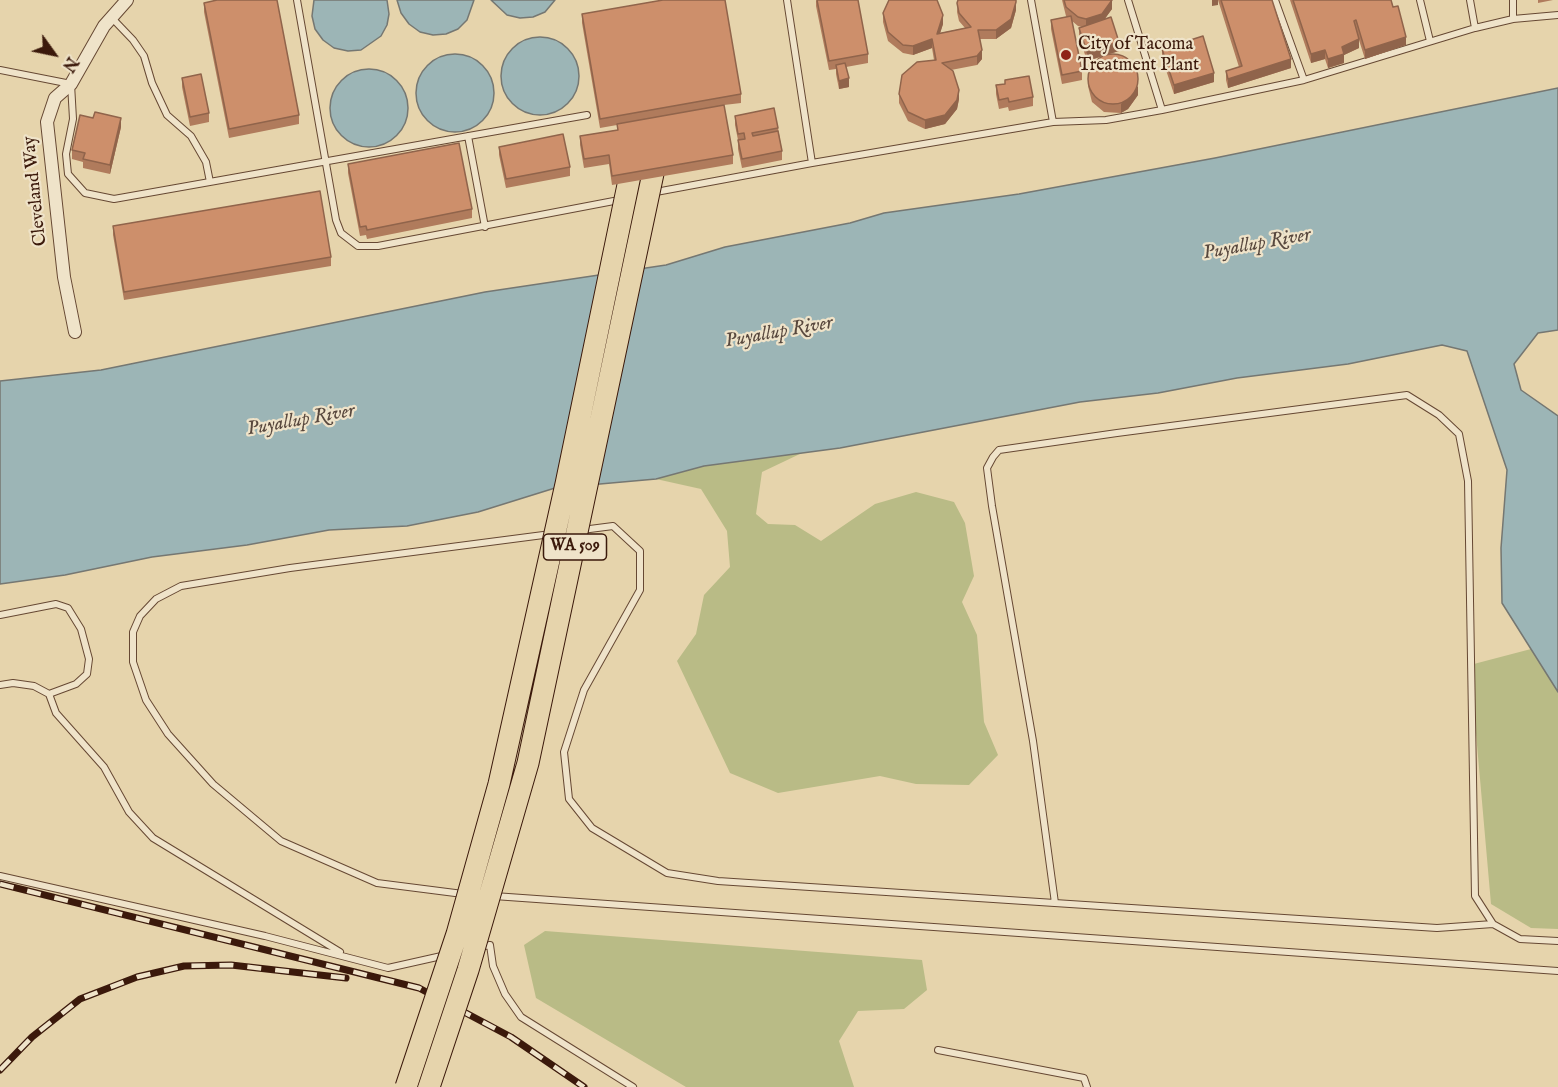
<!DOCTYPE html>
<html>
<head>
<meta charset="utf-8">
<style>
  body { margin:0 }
  #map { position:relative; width:1558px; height:1087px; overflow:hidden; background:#e6d4ac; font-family:"IM FELL English",serif }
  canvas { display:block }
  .north { position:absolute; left:24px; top:24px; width:60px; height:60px; -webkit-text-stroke:4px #efe3c9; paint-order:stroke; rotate:123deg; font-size:16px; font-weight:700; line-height:24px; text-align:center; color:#3b190b }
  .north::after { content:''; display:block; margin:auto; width:21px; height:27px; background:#3b190b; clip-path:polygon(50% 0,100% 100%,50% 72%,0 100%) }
</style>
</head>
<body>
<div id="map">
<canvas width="1558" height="1087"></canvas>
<div class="north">N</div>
</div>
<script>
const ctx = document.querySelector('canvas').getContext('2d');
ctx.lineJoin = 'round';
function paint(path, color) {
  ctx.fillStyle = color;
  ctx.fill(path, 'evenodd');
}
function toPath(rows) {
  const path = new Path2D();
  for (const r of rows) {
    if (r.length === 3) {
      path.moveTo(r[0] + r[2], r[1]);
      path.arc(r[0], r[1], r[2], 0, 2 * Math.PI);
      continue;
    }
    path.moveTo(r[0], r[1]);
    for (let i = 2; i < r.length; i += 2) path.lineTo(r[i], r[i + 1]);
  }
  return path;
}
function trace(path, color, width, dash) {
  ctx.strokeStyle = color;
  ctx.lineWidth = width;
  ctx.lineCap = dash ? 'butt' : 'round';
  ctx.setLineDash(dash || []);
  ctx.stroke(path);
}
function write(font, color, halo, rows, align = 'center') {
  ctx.font = font + ' "IM FELL English",serif';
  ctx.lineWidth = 4.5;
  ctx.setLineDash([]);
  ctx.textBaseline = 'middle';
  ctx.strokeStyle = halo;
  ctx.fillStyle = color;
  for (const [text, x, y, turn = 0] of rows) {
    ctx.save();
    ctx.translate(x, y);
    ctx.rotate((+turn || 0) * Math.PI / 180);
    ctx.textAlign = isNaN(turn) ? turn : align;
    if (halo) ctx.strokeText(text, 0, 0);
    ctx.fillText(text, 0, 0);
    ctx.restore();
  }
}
paint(toPath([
  [1527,347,1514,364,1521,390,1558,416,1558,929,1531,928,1491,904,1470,665,1531,649,1502,603,1501,548,1507,470,1470,361],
  [804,452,762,472,756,514,768,524,795,525,821,541,875,504,916,492,954,502,965,523,974,576,962,602,977,635,984,722,998,755,969,785,916,784,880,776,778,793,730,773,677,661,696,634,704,595,730,567,727,531,701,489,656,479,704,466],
  [545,931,922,960,927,990,904,1009,858,1011,839,1041,854,1087,686,1087,536,998,524,945]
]), '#b9bb86');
const water = toPath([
  [314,0,387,0,389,14,387,25,381,36,361,50,348,51,334,48,323,40,315,29,312,16,314,0],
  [397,0,474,0,467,20,458,29,446,34,433,35,420,32,409,24,401,13,397,0],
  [491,0,555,0,545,12,533,17,520,18,507,15,491,0],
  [540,76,39],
  [455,93,39],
  [369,108,39],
  [1558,88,1558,330,1538,333,1514,364,1521,390,1558,416,1558,692,1502,603,1501,548,1507,470,1467,351,1442,345,1348,364,1237,378,1158,393,1080,402,840,448,704,466,656,479,555,488,478,512,407,526,329,530,247,545,152,557,65,575,0,584,0,381,101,370,485,292,666,265,725,247,850,223,884,213,1019,194,1215,158,1558,88]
]);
paint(water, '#9cb5b6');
trace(water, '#757772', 1.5);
const lane = toPath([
  [297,0,336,220,341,233,358,246,378,246,619,200],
  [787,0,812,163],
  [1031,0,1053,122],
  [1128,0,1162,110],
  [1275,0,1304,80],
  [1420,0,1430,41],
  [1470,0,1475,28],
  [1513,0,1513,19],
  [111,17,133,40,144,56,152,83,167,115,191,136,206,162,210,182],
  [0,70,71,84,73,119,66,154,68,174,85,193,114,199,587,115],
  [468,136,485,227],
  [629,197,812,163,1053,122,1106,120,1162,110,1304,80,1475,28,1513,19,1558,15],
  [582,530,613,526,640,551,640,590,584,690,564,752,569,799,592,828,667,873,718,881,1437,928,1493,924],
  [0,615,56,604,68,608,81,629,89,659,87,674,76,684,49,694],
  [0,685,13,683,34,686,49,694,56,713,104,767,129,812,153,838,340,952],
  [0,876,265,936,388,968,446,955],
  [463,894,377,883,281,841,213,784,168,734,146,700,133,662,133,632,140,616,156,599,181,586,290,568,551,534],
  [494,896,1558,971],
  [1055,903,1033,741,992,506,987,468,993,457,999,450,1117,433,1407,395,1439,415,1459,434,1468,481,1475,896,1493,924,1520,939,1558,941],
  [479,947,490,945,493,966,505,994,521,1017,633,1087],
  [938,1050,1084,1078,1087,1087]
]);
const street = toPath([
  [75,332,64,277,47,122,55,98,71,84,104,26,127,0]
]);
trace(lane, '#664833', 8);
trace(street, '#664833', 14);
trace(lane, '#efe3c9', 6);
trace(street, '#efe3c9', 12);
const rail = toPath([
  [0,884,419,988,511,1037,584,1087],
  [0,1070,32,1037,80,999,137,977,184,966,231,965,346,978]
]);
trace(rail, '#3b190b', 7);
trace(rail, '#efe3c9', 4.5, [14]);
const highwayBridge = toPath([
  [406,1087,457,934,499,784,566,484,634,156],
  [429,1087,468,970,528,763,658,150]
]);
trace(highwayBridge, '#3b190b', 23, []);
trace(highwayBridge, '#e6d4ac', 21);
paint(toPath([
  [816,0,868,54,868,63,846,67,849,87,839,89,836,74,836,69,829,70,816,6],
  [958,0,1016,10,1011,28,996,39,980,39,982,59,977,65,951,70,959,99,957,109,945,124,925,129,908,121,899,103,899,94,934,60,932,48,913,55,903,53,888,41,883,22,883,13,943,24,940,33,965,28,959,21,957,12],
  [1062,0,1112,0,1112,9,1104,19,1119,51,1087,61,1079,36,1079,28,1082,27,1078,26,1072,21,1082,71,1082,80,1062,84,1051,29,1051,20,1067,17,1066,16],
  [1218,0,1272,0,1291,68,1228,88,1226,80,1226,71,1239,67],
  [1290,0,1391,0,1406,45,1365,59,1358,37,1359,48,1344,55,1344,63,1328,68,1325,59,1311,63],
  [1538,0,1553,0,1538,3],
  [204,3,299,115,299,124,229,138,204,12],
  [582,14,741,94,741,103,724,105,733,155,733,164,612,185,609,164,584,168,580,145,580,136,617,130,617,125,600,128,582,23],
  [1162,49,1214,82,1174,94,1162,58],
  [1088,77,1138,95,1128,109,1121,113,1104,112,1092,102,1088,86],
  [182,78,209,113,209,122,190,126,182,87],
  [1005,80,1033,97,1033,106,1009,111,1008,107,999,109,996,94,996,85,1005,84],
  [735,116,778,128,782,151,782,160,742,168,738,149,738,140,735,125],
  [121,127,110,174,83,168,83,162,72,159,72,150],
  [499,147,570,167,570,176,506,188,499,155],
  [348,164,472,209,472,218,367,239,366,235,360,236,348,173],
  [113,226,331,257,331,266,124,300,113,235]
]), '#b07b5c');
paint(toPath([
  [1112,0,1112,9,1102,23,1086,28,1086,19],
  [1212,0,1218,0,1218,5,1212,6],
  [1016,2,1016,10,1011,28,996,39,996,30],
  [943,15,943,24,937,43,937,34],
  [1406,37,1406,45,1365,59,1365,50],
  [932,39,932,48,913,55,913,46],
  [1359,39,1359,48,1344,55,1344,63,1328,68,1328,59,1342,47],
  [1119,42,1119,51,1087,61,1087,52],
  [982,50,982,59,977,65,977,56],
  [1325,50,1325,59,1311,63,1311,54],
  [1291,59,1291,68,1228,88,1228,79],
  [1214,73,1214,82,1174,94,1174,85],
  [849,78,849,87,839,89,839,81],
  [1138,86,1138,95,1128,109,1121,113,1121,104],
  [959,90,959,99,957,109,945,124,925,129,925,120],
  [121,118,121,127,110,174,110,165]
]), '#90644b');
const building = toPath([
  [217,0,277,0,299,115,229,129,204,3,217,0],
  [663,0,725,0,741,94,600,119,582,14,663,0],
  [817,0,858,0,868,54,829,61,817,0],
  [889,0,937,0,943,15,937,34,971,27,959,13,957,3,958,0,1016,0,1016,2,1011,19,996,30,978,30,982,50,977,56,942,63,953,71,959,90,957,100,945,115,925,120,908,112,899,94,902,75,917,62,936,60,932,39,913,46,903,45,888,32,883,13,889,0],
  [1064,0,1112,0,1102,14,1086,19,1078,17,1066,7,1064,0],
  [1221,0,1272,0,1291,59,1228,79,1226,71,1242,66,1221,0],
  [1293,0,1391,0,1393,7,1398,6,1406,37,1365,50,1356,20,1354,21,1359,39,1342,47,1344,54,1328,59,1325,50,1311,54,1293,0],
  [1071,16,1082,71,1062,75,1051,20,1071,16],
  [1111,17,1119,42,1087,52,1079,28,1111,17],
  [1203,36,1214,73,1174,85,1162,49,1203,36],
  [1113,79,25],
  [845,63,849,78,839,81,836,65,845,63],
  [201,74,209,113,190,117,182,78,201,74],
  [1029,76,1033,97,1009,102,1008,98,999,100,996,85,1005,84,1005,80,1029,76],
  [724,105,733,155,612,176,609,155,584,159,580,136,618,130,617,124,724,105],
  [774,108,778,128,752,133,753,136,778,131,782,151,742,159,738,140,745,139,744,133,738,134,735,116,774,108],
  [95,112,121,118,110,165,83,159,85,153,72,150,80,115,93,118,95,112],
  [563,134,570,167,506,179,499,147,563,134],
  [459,143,472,209,367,230,366,226,360,227,348,164,459,143],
  [320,191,331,257,124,292,113,226,320,191]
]);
paint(building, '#cd8f6b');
trace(building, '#90644b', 1.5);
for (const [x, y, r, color] of [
  [1066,55,6,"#8f2418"]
]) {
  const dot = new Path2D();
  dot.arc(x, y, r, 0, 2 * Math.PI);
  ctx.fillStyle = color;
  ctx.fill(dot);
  trace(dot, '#efe3c9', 2);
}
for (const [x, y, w] of [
  [575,547,63]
]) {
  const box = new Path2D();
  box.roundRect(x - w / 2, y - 13, w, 26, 4.5);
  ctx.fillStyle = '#efe3c9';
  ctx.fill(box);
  trace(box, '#3b190b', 1.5);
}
write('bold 16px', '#3b190b', null, [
  ["WA 509",575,547]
]);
write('18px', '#3b190b', '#efe3c9', [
  ["City of Tacoma",1078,45],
  ["Treatment Plant",1078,66]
], 'left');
write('18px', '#3b190b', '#efe3c9', [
  ["Cleveland Way",36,191,-96]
]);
write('italic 20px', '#58483e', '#efe3c9', [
  ["Puyallup River",1257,245,-10],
  ["Puyallup River",779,333,-10],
  ["Puyallup River",301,421,-10]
]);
</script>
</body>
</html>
